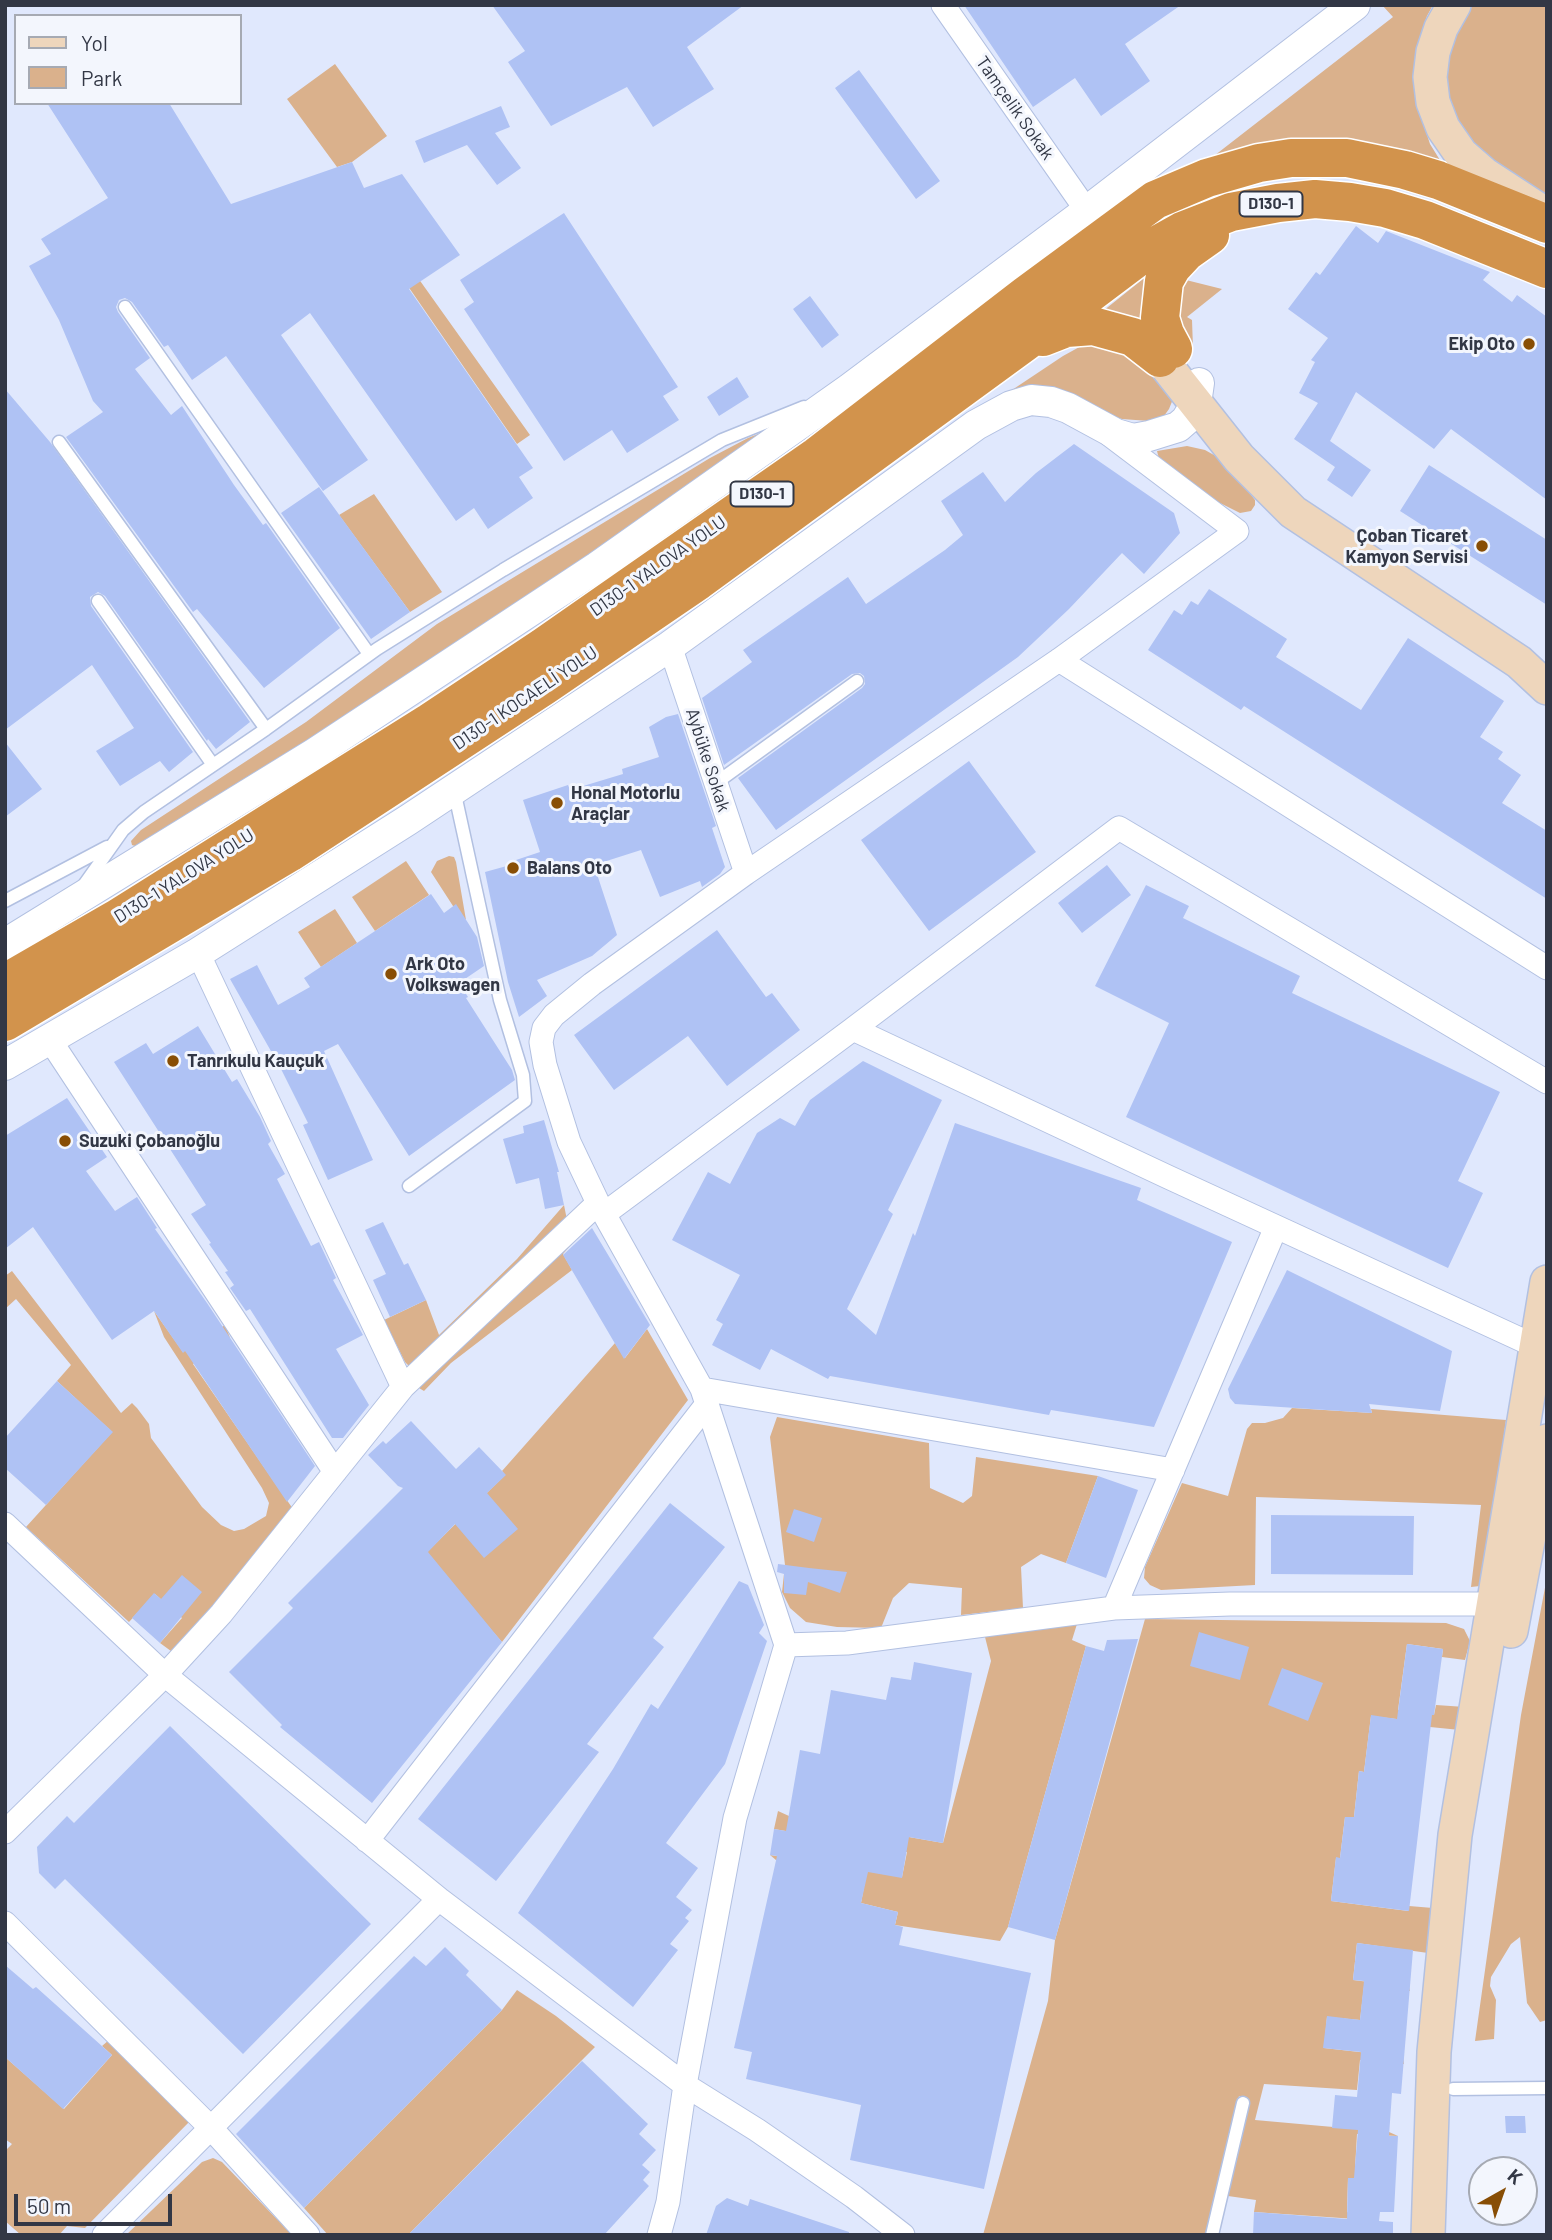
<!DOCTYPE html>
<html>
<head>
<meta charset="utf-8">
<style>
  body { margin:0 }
  #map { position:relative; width:1552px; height:2240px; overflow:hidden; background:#e0e8fd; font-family:Barlow,sans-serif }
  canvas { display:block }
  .frame { position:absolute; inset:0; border:7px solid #323745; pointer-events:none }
  .legend { position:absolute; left:14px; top:14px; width:228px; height:91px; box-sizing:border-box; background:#f3f6fd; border:2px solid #a6aab3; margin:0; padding:9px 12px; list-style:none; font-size:21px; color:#323745 }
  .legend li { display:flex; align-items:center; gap:14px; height:35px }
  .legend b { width:35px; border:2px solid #a6aab3 }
  .north { position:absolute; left:1468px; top:2156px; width:70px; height:70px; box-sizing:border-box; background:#f3f6fd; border:2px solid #a6aab3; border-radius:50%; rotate:40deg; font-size:19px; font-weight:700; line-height:28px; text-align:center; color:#323745 }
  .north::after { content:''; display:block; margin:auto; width:24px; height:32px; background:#884e05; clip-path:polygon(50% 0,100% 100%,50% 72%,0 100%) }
  .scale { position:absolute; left:14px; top:2194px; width:158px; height:32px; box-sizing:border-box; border:4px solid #323745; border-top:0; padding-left:9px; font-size:21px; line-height:24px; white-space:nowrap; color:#323745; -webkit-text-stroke:5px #f3f6fd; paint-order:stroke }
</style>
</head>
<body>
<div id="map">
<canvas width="1552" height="2240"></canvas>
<div class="frame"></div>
<ul class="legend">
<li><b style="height:9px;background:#eed6bc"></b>Yol</li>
<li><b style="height:19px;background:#dab18c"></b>Park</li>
</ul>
<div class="north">K</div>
<div class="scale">50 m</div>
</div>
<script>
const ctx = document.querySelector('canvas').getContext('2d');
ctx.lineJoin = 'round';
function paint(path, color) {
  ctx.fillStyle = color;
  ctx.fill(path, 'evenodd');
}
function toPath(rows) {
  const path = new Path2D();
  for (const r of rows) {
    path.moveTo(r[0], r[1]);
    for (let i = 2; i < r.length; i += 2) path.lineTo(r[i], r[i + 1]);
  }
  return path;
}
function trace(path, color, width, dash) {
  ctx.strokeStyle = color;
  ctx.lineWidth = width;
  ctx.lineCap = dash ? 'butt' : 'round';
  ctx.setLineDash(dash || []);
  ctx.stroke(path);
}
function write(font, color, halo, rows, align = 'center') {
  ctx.font = font + ' Barlow,sans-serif';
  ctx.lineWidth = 6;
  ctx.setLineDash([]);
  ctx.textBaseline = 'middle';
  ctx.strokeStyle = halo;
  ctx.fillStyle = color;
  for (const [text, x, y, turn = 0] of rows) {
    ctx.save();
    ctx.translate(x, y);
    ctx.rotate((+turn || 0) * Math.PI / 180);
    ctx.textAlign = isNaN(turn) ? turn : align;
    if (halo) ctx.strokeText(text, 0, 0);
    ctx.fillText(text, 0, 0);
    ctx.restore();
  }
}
paint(toPath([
  [1382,5,1433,5,1427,16,1418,44,1414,70,1415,98,1430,144,1443,165,1210,159,1393,17],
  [1470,5,1547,5,1547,194,1508,179,1481,159,1447,104,1445,64,1451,36],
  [335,64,387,136,352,162,337,167,287,99],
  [356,191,530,435,517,444,345,195],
  [1153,271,1149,330,1137,319,1126,315,1103,311],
  [1182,279,1222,289,1187,317,1192,320,1193,348,1182,339,1174,324],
  [1099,342,1145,360,1173,399,1169,409,1164,416,1149,421,1122,419,1109,415,1060,389,1033,386,1012,390,1063,356,1083,345],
  [773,428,584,561,300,745,138,847,132,845,131,841,141,830,306,722,437,624,710,458,748,438],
  [1187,446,1205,450,1221,459,1235,474,1255,500,1255,505,1251,511,1240,513,1212,499,1160,460,1158,455,1157,451],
  [374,494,442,592,410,612,339,515],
  [449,856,454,857,456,862,466,920,453,906,431,872,437,861],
  [406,861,429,895,375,931,352,897],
  [335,909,357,943,321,967,298,932],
  [564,1205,567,1220,410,1367,405,1362,384,1320,426,1300,439,1335,517,1259],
  [576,1239,563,1254,572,1270,451,1363,424,1391,419,1388,419,1385],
  [12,1271,121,1413,132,1403,137,1408,149,1424,151,1438,202,1507,221,1525,234,1531,244,1529,266,1516,269,1503,262,1488,164,1337,154,1311,183,1352,225,1325,230,1338,193,1364,293,1509,175,1654,160,1643,182,1618,155,1594,129,1622,26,1527,112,1432,57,1381,71,1365,16,1299,5,1309,5,1276],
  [647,1329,688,1400,502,1642,424,1555,505,1475,502,1471,615,1343,625,1358],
  [1292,1408,1372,1413,1371,1409,1506,1420,1484,1579,1480,1586,1471,1587,1481,1505,1256,1497,1255,1585,1161,1590,1150,1585,1144,1578,1145,1567,1182,1483,1228,1496,1247,1429,1252,1423,1265,1423,1283,1418],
  [777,1417,929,1443,930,1488,963,1503,972,1496,976,1457,1098,1476,1066,1563,1041,1554,1021,1567,1023,1608,961,1615,962,1588,909,1583,893,1598,881,1628,837,1627,806,1622,790,1608,782,1592,785,1565,770,1437],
  [1547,1577,1547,2020,1540,2022,1527,2003,1520,1937,1511,1944,1491,1977,1490,1986,1496,2000,1494,2039,1475,2041,1521,1715],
  [1145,1619,1446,1623,1464,1629,1470,1641,1465,1660,1442,1657,1443,1649,1407,1644,1398,1710,1434,1715,1436,1705,1465,1707,1460,1730,1430,1727,1430,1723,1371,1716,1364,1772,1359,1771,1354,1817,1345,1817,1340,1858,1336,1858,1331,1901,1408,1911,1409,1906,1433,1908,1428,1953,1357,1943,1353,1980,1409,1987,1410,1991,1364,1986,1360,2020,1327,2017,1324,2048,1403,2057,1404,2064,1360,2060,1357,2090,1264,2084,1255,2120,1389,2132,1398,2136,1357,2134,1355,2169,1394,2178,1348,2178,1347,2212,1370,2220,1254,2212,1256,2200,1228,2196,1249,2099,1239,2096,1206,2235,983,2235,1048,2001,1055,1940],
  [1077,1624,1072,1640,1086,1646,1008,1927,1000,1941,895,1925,898,1912,861,1903,865,1881,776,1860,770,1855,902,1877,907,1852,774,1829,778,1811,789,1816,943,1843,991,1661,985,1637],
  [517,1990,556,2016,595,2047,408,2235,328,2235,304,2208,502,2010],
  [109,2040,190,2121,85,2228,67,2226,59,2235,21,2235,5,2221,5,2151,12,2144,5,2139,5,2057,64,2109,112,2055,102,2046],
  [213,2158,222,2162,292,2235,126,2235,202,2162]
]), '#dab18c');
paint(toPath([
  [492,5,744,5,687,47,714,89,653,127,627,87,551,126,508,62,525,51],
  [964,5,1181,5,1125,44,1150,81,1101,116,1075,78,1033,107],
  [859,70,940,181,916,199,835,88],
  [47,103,169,103,231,204,352,162,364,188,402,174,460,255,409,289,533,468,519,477,533,498,488,529,474,508,456,521,310,313,281,335,368,460,323,491,226,356,192,380,168,345,164,347,132,302,125,298,119,300,116,307,118,312,150,358,135,369,171,415,182,406,234,485,263,525,266,523,340,628,264,688,197,609,193,612,66,437,103,412,93,401,59,320,29,266,51,254,41,239,108,198],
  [501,106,510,127,495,133,521,168,497,185,467,145,424,163,415,141],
  [564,213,678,387,663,396,679,420,627,453,612,430,564,461,464,309,474,302,460,280],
  [1356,226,1378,243,1386,231,1490,272,1483,280,1512,302,1517,295,1547,317,1547,500,1451,429,1434,449,1356,392,1330,441,1371,470,1352,497,1327,480,1335,467,1294,439,1318,403,1299,393,1315,362,1311,360,1328,338,1288,309,1316,272,1320,275],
  [810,296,839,335,822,348,793,309],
  [737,377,749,397,719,416,707,397],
  [5,389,50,442,250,722,216,749,208,739,207,741,105,596,98,592,90,597,91,606,193,752,169,772,160,761,120,786,96,751,134,728,92,665,5,730],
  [1074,444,1174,513,1180,533,1144,574,1122,553,1069,609,1018,657,776,830,738,778,862,688,865,684,864,676,860,673,852,674,724,765,702,698,752,662,743,650,848,577,866,604,945,550,963,535,941,501,983,472,1005,502,1036,473],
  [1429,465,1547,540,1547,605,1400,511],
  [319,487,410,612,371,639,281,513],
  [1209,589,1287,639,1276,657,1361,710,1408,638,1504,701,1480,737,1503,752,1498,759,1521,775,1502,803,1547,831,1547,899,1244,706,1241,710,1148,650,1174,610,1182,615,1191,601,1198,605],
  [678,714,716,826,712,828,725,867,720,874,702,887,700,881,660,897,641,850,594,865,617,935,592,956,537,980,547,996,519,1017,508,982,485,872,514,864,513,861,540,852,523,800,568,785,570,790,623,774,622,769,659,757,649,727,666,717],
  [5,742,42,789,5,817],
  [969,761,1036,852,929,931,861,840],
  [1107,865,1131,895,1082,933,1058,903],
  [1146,885,1189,906,1183,918,1300,976,1292,993,1500,1092,1458,1181,1483,1193,1448,1268,1126,1117,1169,1023,1095,986],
  [431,894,444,913,456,904,477,937,484,966,459,983,468,997,466,998,512,1070,515,1080,409,1156,338,1044,324,1051,373,1160,328,1180,303,1125,308,1123,280,1067,230,979,257,965,278,1005,310,987,304,978],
  [717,930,766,997,772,993,800,1030,727,1086,688,1036,614,1090,574,1035],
  [198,1026,232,1082,237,1079,260,1117,271,1141,268,1144,285,1174,277,1179,311,1246,319,1242,336,1278,333,1280,363,1335,336,1349,369,1405,343,1438,332,1438,250,1309,246,1311,230,1288,234,1285,225,1272,228,1271,209,1244,211,1243,191,1214,206,1205,114,1062,146,1043,153,1054],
  [863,1061,942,1100,888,1210,893,1214,847,1309,876,1335,913,1233,915,1236,955,1123,1141,1188,1137,1200,1232,1242,1154,1427,1051,1410,1049,1415,830,1376,828,1379,771,1349,760,1370,712,1345,723,1324,716,1320,740,1275,672,1240,708,1172,730,1184,757,1133,780,1118,795,1126,810,1100],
  [67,1098,107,1157,86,1171,115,1211,137,1197,157,1228,155,1229,207,1303,315,1466,287,1502,185,1351,183,1353,154,1311,112,1340,33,1227,5,1249,5,1136],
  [544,1120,559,1172,557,1172,564,1205,545,1209,539,1178,516,1184,503,1139,524,1133,523,1126],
  [383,1222,404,1265,408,1263,426,1300,390,1317,373,1280,386,1274,365,1230],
  [592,1228,650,1325,624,1359,563,1255],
  [1287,1270,1452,1351,1440,1411,1369,1404,1372,1413,1235,1404,1230,1398,1228,1389],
  [57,1381,113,1432,46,1505,5,1468,5,1438],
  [411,1421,456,1469,479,1447,506,1475,487,1493,518,1529,484,1558,455,1524,428,1552,502,1642,372,1803,280,1727,282,1725,229,1672,293,1608,288,1603,403,1488,398,1486,368,1455,383,1441,386,1444],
  [1098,1476,1138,1490,1106,1578,1066,1563],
  [670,1503,725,1547,653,1638,664,1647,587,1744,599,1752,496,1881,418,1819],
  [794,1509,822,1518,814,1542,786,1532],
  [1271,1515,1414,1516,1413,1575,1271,1574],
  [778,1564,809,1568,847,1572,840,1593,808,1582,806,1595,784,1593,784,1574,777,1572],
  [182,1575,202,1592,160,1643,132,1618,154,1593,161,1599],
  [739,1581,748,1585,764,1625,759,1633,767,1641,725,1764,666,1843,698,1868,676,1897,692,1910,685,1918,689,1921,670,1944,678,1950,633,2007,518,1913,613,1769,651,1704,658,1709],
  [1199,1632,1249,1647,1240,1680,1190,1666],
  [1138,1639,1055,1940,1008,1927,1086,1646,1104,1651,1107,1640],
  [1407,1644,1443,1649,1434,1715,1432,1715,1409,1911,1331,1901,1336,1857,1340,1858,1345,1817,1354,1817,1359,1771,1364,1772,1371,1715,1397,1719],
  [914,1662,972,1673,943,1843,909,1837,902,1878,868,1872,861,1903,898,1912,895,1925,903,1927,899,1945,1031,1973,984,2189,850,2160,861,2105,746,2079,752,2052,734,2048,777,1856,770,1855,774,1829,786,1831,800,1750,820,1754,831,1690,886,1700,891,1677,911,1680],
  [1282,1668,1323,1683,1308,1721,1268,1705],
  [170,1726,371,1924,243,2054,65,1879,55,1889,39,1873,37,1847,67,1816,74,1823],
  [1357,1943,1413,1950,1401,2094,1392,2093,1389,2136,1398,2136,1394,2212,1380,2212,1379,2221,1393,2222,1393,2235,1253,2235,1254,2212,1347,2219,1348,2178,1354,2178,1358,2130,1332,2128,1335,2095,1357,2097,1361,2052,1323,2048,1327,2016,1360,2020,1364,1981,1353,1980],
  [445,1947,469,1971,466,1975,502,2010,304,2208,236,2134,414,1956,426,1966],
  [5,1965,33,1989,36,1987,112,2055,63,2109,5,2057],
  [582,2061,648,2124,639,2134,656,2150,642,2165,650,2172,643,2180,649,2186,604,2235,408,2235],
  [1505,2116,1525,2116,1526,2133,1506,2133],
  [727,2198,748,2206,750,2199,849,2232,849,2235,706,2235,716,2206]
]), '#afc2f4');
const service = toPath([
  [125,307,369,654],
  [59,442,266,729],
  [98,601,213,765],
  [716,783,857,681],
  [84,885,123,830,144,812,266,729,377,649,503,570,722,440,804,407],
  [5,901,107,847],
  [409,1186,525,1101,523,1075,500,1000,454,790],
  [1453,2089,1547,2088],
  [1212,2235,1243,2103]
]);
const minor = toPath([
  [943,5,1087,211],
  [670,646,746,873],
  [1059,660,1547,968],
  [853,1029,1119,828,1547,1082],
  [50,1040,335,1472],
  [604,1214,853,1029,1168,1177,1535,1346],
  [403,1387,598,1203],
  [702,1389,1173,1470],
  [5,1524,165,1675,439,1899,685,2085,757,2130,854,2197,903,2235],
  [1114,1608,1276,1227],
  [786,1645,847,1643,1114,1608,1230,1604,1493,1604],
  [5,1832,165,1675,221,1614,403,1387,198,953],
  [367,1841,707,1404],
  [5,1923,210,2127,308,2235],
  [104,2235,439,1899],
  [659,2235,668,2202,685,2085,735,1818,786,1645,702,1389,598,1203,569,1142,545,1065,541,1042,544,1028,554,1015,592,984,746,873,1059,660,1237,531,1110,435]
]);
const tertiary = toPath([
  [5,944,315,753,597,567,849,389,1087,211,1355,5],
  [5,1065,198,953,408,820,670,646,976,425,1011,406,1031,400,1051,402,1068,408,1116,434,1133,439,1149,436,1178,427,1186,420,1196,404,1199,383]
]);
const secondary = toPath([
  [1454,5,1441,28,1433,52,1430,77,1433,102,1443,128,1461,154,1484,174,1536,208],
  [1160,358,1239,458,1293,512,1519,662,1547,688],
  [1511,1631,1547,1441],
  [1428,2235,1434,2052,1455,1835,1547,1282]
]);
const trunk = toPath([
  [1043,337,1066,328,1093,326,1133,337,1160,358],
  [1173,349,1165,334,1160,318,1164,281,1172,267,1186,252,1210,235],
  [5,983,116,919,430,722,543,647,817,456,1026,295,1155,200,1207,178,1259,163,1291,158,1347,158,1405,170,1438,180,1547,224],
  [5,1022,289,853,544,686,698,581,1024,343,1146,251,1182,231,1231,212,1278,203,1315,199,1350,202,1385,208,1425,220,1547,269]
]);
trace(service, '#b2c0e1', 15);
trace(minor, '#b2c0e1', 25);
trace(tertiary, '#b2c0e1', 32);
trace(secondary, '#b2c0e1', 36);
trace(trunk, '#fff', 41);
trace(service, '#fff', 12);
trace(minor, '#fff', 23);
trace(tertiary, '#fff', 30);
trace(secondary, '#eed6bc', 33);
trace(trunk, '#d2934c', 38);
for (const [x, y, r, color] of [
  [1529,344,7,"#884e05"],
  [1482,546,7,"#884e05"],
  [557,803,7,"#884e05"],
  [513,868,7,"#884e05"],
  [391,974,7,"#884e05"],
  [173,1061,7,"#884e05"],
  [65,1141,7,"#884e05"]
]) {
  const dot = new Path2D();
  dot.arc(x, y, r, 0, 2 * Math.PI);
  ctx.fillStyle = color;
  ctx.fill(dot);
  trace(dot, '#f3f6fd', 2.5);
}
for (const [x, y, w] of [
  [1271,204,63],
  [762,494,63]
]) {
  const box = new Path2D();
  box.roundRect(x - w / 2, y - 12.5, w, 25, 5);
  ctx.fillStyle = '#f3f6fd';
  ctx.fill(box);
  trace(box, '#323745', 2);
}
write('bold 16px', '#323745', null, [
  ["D130-1",1271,204],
  ["D130-1",762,494]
]);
write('18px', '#323745', '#f3f6fd', [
  ["Tamçelik Sokak",1015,108,55],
  ["D130-1 YALOVA YOLU",658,566,-35],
  ["D130-1 KOCAELİ YOLU",525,698,-34],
  ["Aybüke Sokak",708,760,72],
  ["D130-1 YALOVA YOLU",184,876,-32]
]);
write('bold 18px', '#323745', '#f3f6fd', [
  ["Ekip Oto",1515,344,"right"],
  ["Çoban Ticaret",1468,536,"right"],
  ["Kamyon Servisi",1468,557,"right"],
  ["Honal Motorlu",571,793],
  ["Araçlar",571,814],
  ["Balans Oto",527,868],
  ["Ark Oto",405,964],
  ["Volkswagen",405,985],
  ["Tanrıkulu Kauçuk",187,1061],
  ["Suzuki Çobanoğlu",79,1141]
], 'left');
</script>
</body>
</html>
